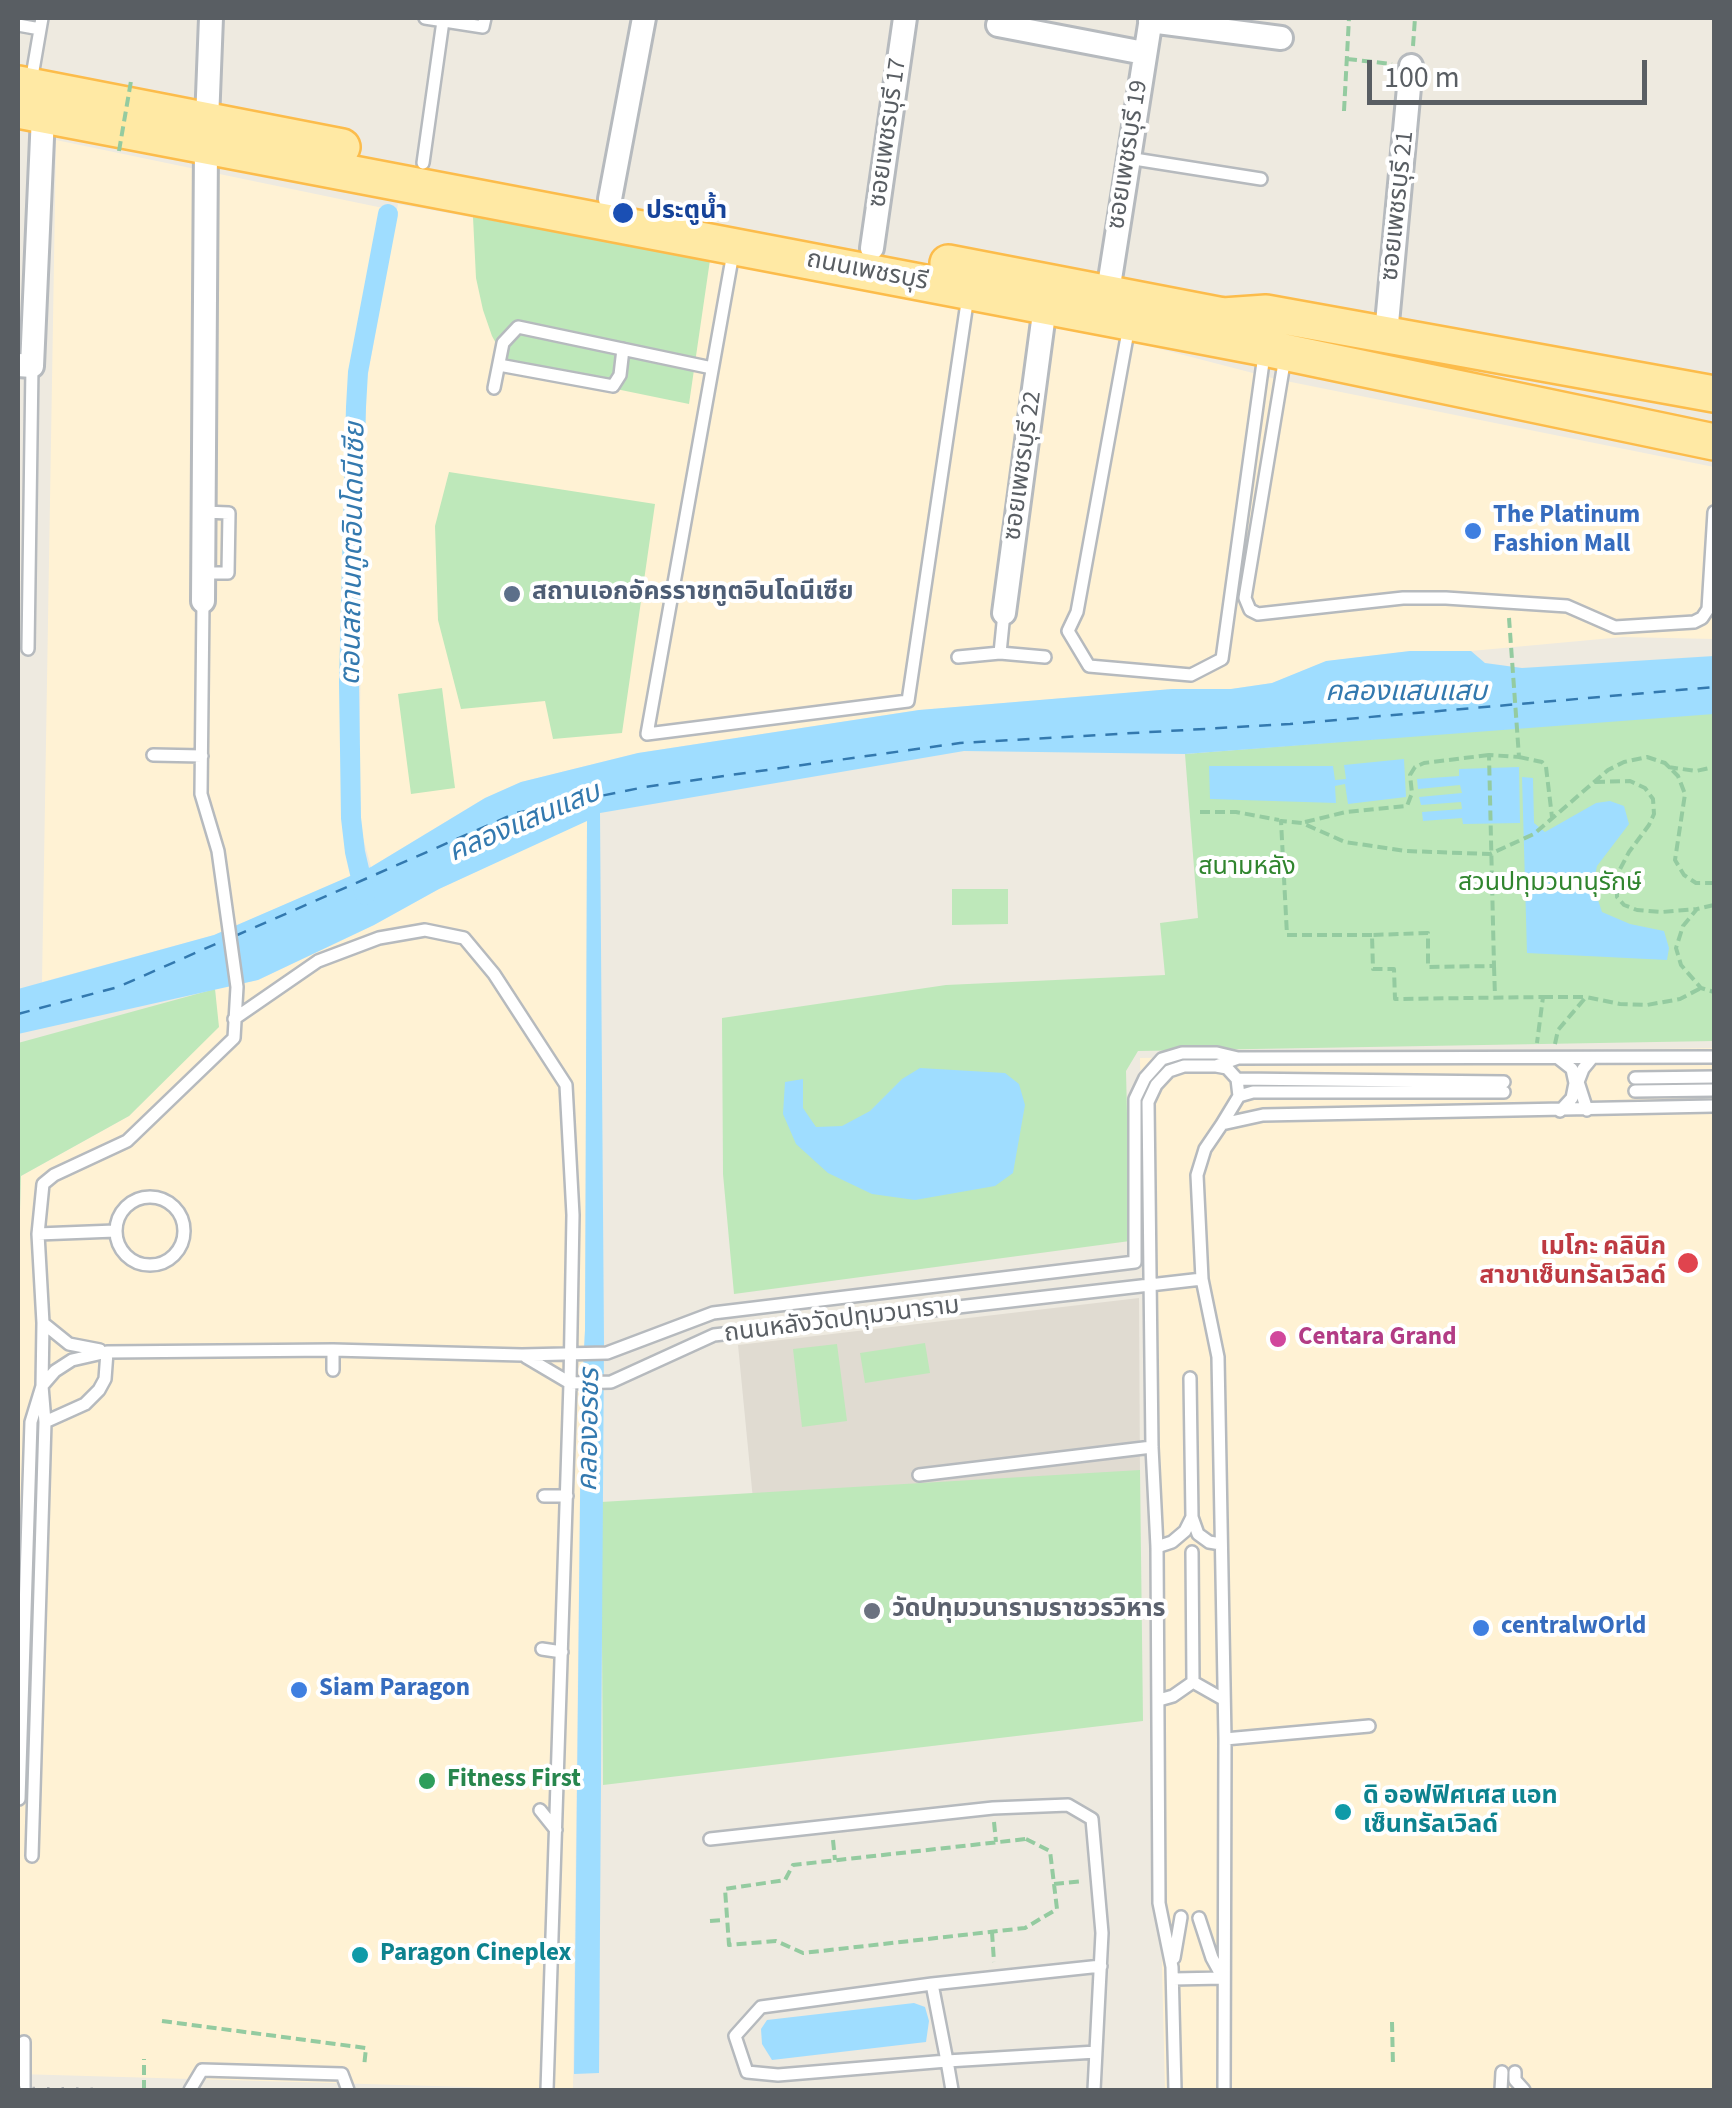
<!DOCTYPE html>
<html>
<head>
<meta charset="utf-8">
<style>
  body { margin:0 }
  #map { position:relative; width:1732px; height:2108px; overflow:hidden; background:#eeeae0; font-family:"Source Sans 3",sans-serif }
  canvas { display:block }
  .frame { position:absolute; inset:0; border:20px solid #595e63; pointer-events:none }
  .scale { position:absolute; left:1367px; top:60px; width:280px; height:45px; box-sizing:border-box; border:5px solid #595e63; border-top:0; padding-left:12px; font-size:30px; line-height:35px; white-space:nowrap; color:#595e63; -webkit-text-stroke:8px #fff; paint-order:stroke }
</style>
</head>
<body>
<div id="map">
<canvas width="1732" height="2108"></canvas>
<div class="frame"></div>
<div class="scale">100 m</div>
</div>
<script>
const ctx = document.querySelector('canvas').getContext('2d');
ctx.lineJoin = 'round';
function paint(path, color) {
  ctx.fillStyle = color;
  ctx.fill(path, 'evenodd');
}
function toPath(rows) {
  const path = new Path2D();
  for (const r of rows) {
    if (r.length === 3) {
      path.moveTo(r[0] + r[2], r[1]);
      path.arc(r[0], r[1], r[2], 0, 2 * Math.PI);
      continue;
    }
    path.moveTo(r[0], r[1]);
    for (let i = 2; i < r.length; i += 2) path.lineTo(r[i], r[i + 1]);
  }
  return path;
}
function trace(path, color, width, dash) {
  ctx.strokeStyle = color;
  ctx.lineWidth = width;
  ctx.lineCap = dash ? 'butt' : 'round';
  ctx.setLineDash(dash || []);
  ctx.stroke(path);
}
function write(font, color, halo, rows, align = 'center') {
  ctx.font = font + ' "Source Sans 3","Noto Sans Thai",sans-serif';
  ctx.lineWidth = 8;
  ctx.setLineDash([]);
  ctx.textBaseline = 'middle';
  ctx.strokeStyle = halo;
  ctx.fillStyle = color;
  for (const [text, x, y, turn = 0] of rows) {
    ctx.save();
    ctx.translate(x, y);
    ctx.rotate((+turn || 0) * Math.PI / 180);
    ctx.textAlign = isNaN(turn) ? turn : align;
    if (halo) ctx.strokeText(text, 0, 0);
    ctx.fillText(text, 0, 0);
    ctx.restore();
  }
}
paint(toPath([
  [56,140,383,208,349,383,342,638,351,876,214,935,42,982],
  [398,204,710,260,1145,345,1276,379,1714,467,1714,639,1623,637,1471,651,1410,651,1327,661,1272,683,1231,689,1172,689,919,710,638,753,521,782,485,798,371,867,358,819,366,386],
  [587,820,585,1330,581,1405,573,2090,18,2074,18,1280,21,1176,129,1116,218,1027,215,989,258,980,374,925,439,889],
  [1714,1048,1714,2090,1165,2090,1140,1058]
]), '#fff2d4');
paint(toPath([
  [1139,1298,1140,1478,754,1510,738,1345]
]), '#e0dbd1');
paint(toPath([
  [473,217,710,260,689,404,509,367,492,336,483,310,476,278],
  [449,472,655,504,622,733,553,739,545,701,461,709,438,620,435,526],
  [442,688,455,788,411,794,398,694],
  [1714,712,1714,1041,1138,1051,1126,1071,1130,1241,734,1294,723,1174,722,1018,946,985,1165,975,1160,923,1198,918,1185,754],
  [952,889,1008,889,1008,924,952,925],
  [215,989,219,1027,129,1116,21,1176,18,1280,18,1043],
  [925,1343,930,1373,865,1383,860,1353],
  [837,1344,847,1421,802,1427,793,1349],
  [1140,1470,1143,1721,603,1785,601,1502]
]), '#bee8ba');
paint(toPath([
  [1410,651,1471,651,1485,663,1522,668,1714,656,1714,714,1185,754,964,751,600,813,604,1343,599,2073,574,2074,581,1405,585,1330,587,821,439,889,374,925,258,980,18,1034,18,989,214,935,371,867,485,798,521,782,638,753,919,710,1172,689,1231,689,1272,683,1326,661],
  [1404,759,1406,797,1348,804,1345,784,1335,786,1336,803,1210,799,1209,766,1333,766,1335,780,1346,779,1344,765],
  [1519,767,1520,823,1463,824,1462,818,1423,821,1422,812,1462,809,1461,802,1421,805,1419,797,1462,793,1460,785,1418,789,1417,779,1459,776,1459,769],
  [1522,777,1533,778,1534,823,1545,832,1596,803,1610,801,1624,806,1629,824,1597,866,1593,885,1602,912,1630,924,1664,931,1669,948,1667,960,1527,953],
  [920,1068,1005,1073,1019,1084,1025,1105,1013,1173,995,1186,915,1200,872,1194,828,1173,796,1144,783,1114,785,1082,803,1079,803,1108,816,1127,842,1126,870,1111,902,1079],
  [914,2003,925,2007,929,2021,926,2042,772,2060,762,2044,761,2029,767,2020]
]), '#9fddff');
trace(toPath([
  [365,895,355,852,351,818,349,682,356,407,358,372,388,214]
]), '#9fddff', 20);
trace(toPath([
  [235,936,516,813,645,787,960,743,1290,724,1714,687],
  [18,1014,118,987,227,939]
]), '#3379af', 2.5, [12, 10]);
const lane = toPath([
  [425,18,483,27,485,18],
  [18,25,40,29],
  [31,82,42,18],
  [1128,158,1261,179],
  [423,163,443,21],
  [733,253,647,734,908,701,968,296],
  [1129,326,1077,612,1068,631,1089,666,1191,675,1222,659,1264,355],
  [1285,357,1245,598,1250,610,1258,614,1403,598,1446,598,1567,606,1615,627,1694,622,1702,618,1708,609,1714,512],
  [499,365,613,386,620,375,623,349],
  [494,388,503,343,518,327,712,368],
  [203,573,228,573,229,513,204,512],
  [28,649,32,366],
  [1000,653,1045,657],
  [958,657,1000,653,1004,613],
  [153,755,202,756],
  [234,1019,318,961,379,938,425,930,464,938,494,974,566,1085,573,1215,570,1383,547,2090],
  [1558,1058,1572,1069,1575,1083,1572,1098,1560,1111],
  [1216,1066,1227,1068,1237,1079,1239,1096,1222,1124],
  [1635,1078,1714,1077],
  [1237,1079,1504,1082],
  [1635,1091,1714,1090],
  [1239,1096,1253,1092,1504,1092],
  [1587,1110,1578,1082,1583,1069,1592,1058],
  [150,1231,34],
  [38,1234,115,1231],
  [43,1323,69,1344,100,1350],
  [526,1357,570,1383,611,1382,714,1335,1202,1279],
  [333,1370,333,1350],
  [45,1422,85,1404,99,1390,105,1379,107,1352],
  [919,1475,1152,1447],
  [544,1496,567,1496],
  [1192,1517,1198,1534,1209,1542,1221,1544],
  [1157,1547,1172,1542,1185,1531,1192,1517,1190,1378],
  [1192,1552,1193,1682,1223,1699],
  [542,1649,562,1652],
  [1159,1700,1173,1696,1193,1682],
  [1225,1739,1369,1726],
  [19,1799,31,1422,42,1386,43,1323,38,1234,43,1184,54,1175,127,1141,234,1038,237,987,218,851,201,794,203,601],
  [540,1810,556,1830],
  [710,1839,993,1808,1068,1805,1092,1819,1102,1933,1094,2090],
  [32,1856,45,1422,42,1386,55,1371,72,1360,107,1352,333,1350,522,1355,607,1353,713,1313,1135,1262,1135,1099,1145,1078,1162,1059,1182,1053,1217,1053,1238,1058,1714,1057],
  [1174,1958,1181,1917],
  [1173,1979,1223,1978,1212,1958,1199,1918],
  [932,1984,1101,1966],
  [24,2042,24,2090],
  [1515,2072,1515,2080,1524,2090],
  [190,2090,202,2070,342,2074,348,2090],
  [952,2090,947,2061,932,1984,761,2007,735,2036,747,2072,778,2075,947,2061,1096,2052],
  [1175,2090,1172,1967,1159,1903,1157,1547,1152,1447,1148,1102,1156,1085,1169,1071,1184,1066,1216,1066,1238,1058],
  [1224,2090,1225,1739,1218,1357,1202,1279,1197,1175,1205,1149,1222,1124,1263,1115,1714,1106],
  [1501,2090,1502,2072]
]);
const street = toPath([
  [1150,21,1281,38],
  [998,25,1144,53],
  [207,121,211,18],
  [610,199,644,18],
  [872,248,905,18],
  [1108,292,1151,18],
  [1386,334,1411,66],
  [18,365,32,366,43,115],
  [203,601,206,146],
  [1004,613,1045,306]
]);
const primary = toPath([
  [18,84,342,147],
  [18,110,1265,348,1714,442],
  [948,263,1223,316,1266,313,1714,394]
]);
trace(lane, '#b6babe', 16);
trace(street, '#b6babe', 28);
trace(primary, '#fcbc4b', 40);
trace(toPath([
  [1413,46,1415,18],
  [1347,59,1392,64],
  [1344,111,1349,18],
  [1509,618,1519,757,1489,755,1494,966,1428,967,1428,933,1372,935,1373,969,1394,969,1395,999,1543,997,1537,1043],
  [1519,757,1542,762,1546,767,1552,817],
  [1668,767,1696,771,1714,767],
  [1595,782,1630,781,1645,788,1653,799,1654,814,1649,825,1629,852,1617,875,1617,897,1624,905,1637,910,1662,912,1697,909],
  [1200,812,1236,812,1279,820],
  [1305,822,1346,812,1407,806,1412,793,1410,775,1415,767,1424,763,1489,755],
  [1714,905,1697,909,1683,926,1676,948,1681,965,1701,988,1714,992],
  [1372,935,1287,935,1281,821,1302,823,1345,842,1406,851,1490,854,1534,834,1608,770,1624,762,1647,757,1665,763,1678,776,1685,794,1675,860,1684,875,1696,883,1714,883],
  [1494,966,1495,996],
  [1543,997,1586,997],
  [1555,1044,1558,1030,1586,997,1620,1004,1647,1005,1680,999,1701,988],
  [994,1822,996,1842],
  [1026,1839,1050,1851,1057,1909,1025,1928,803,1953,776,1941,729,1945,725,1889,785,1880,793,1865,1026,1839],
  [833,1840,835,1860],
  [1054,1884,1083,1881],
  [710,1921,725,1920],
  [992,1932,994,1962],
  [162,2021,366,2048,364,2067],
  [1392,2022,1393,2066],
  [144,2090,144,2059],
  [394,2090,409,2090],
  [715,2090,738,2090]
]), '#94cba0', 4, [10, 5]);
trace(lane, '#fff', 11);
trace(street, '#fff', 22);
trace(primary, '#ffe9a4', 35);
trace(toPath([
  [18,2089,95,2090]
]), '#b4b5b6', 5, [2.5, 12]);
trace(toPath([
  [119,151,131,81]
]), '#94cba0', 4, [10, 5]);
for (const [x, y, r, color] of [
  [623,213,12,"#1a4fb4"],
  [1473,531,10,"#3f7fe0"],
  [512,594,10,"#5c6f8a"],
  [1688,1263,12,"#e0444e"],
  [1278,1339,10,"#d1479c"],
  [872,1611,10,"#6b7280"],
  [1481,1628,10,"#3f7fe0"],
  [299,1690,10,"#3f7fe0"],
  [427,1781,10,"#2e9e5b"],
  [1343,1812,10,"#0f9aa8"],
  [360,1955,10,"#0f9aa8"]
]) {
  const dot = new Path2D();
  dot.arc(x, y, r, 0, 2 * Math.PI);
  ctx.fillStyle = color;
  ctx.fill(dot);
  trace(dot, '#fff', 4);
}
write('25px', '#595e63', '#fff', [
  ["ซอยเพชรบุรี 17",889,133,-82],
  ["ซอยเพชรบุรี 19",1129,155,-81],
  ["ซอยเพชรบุรี 21",1399,206,-84],
  ["ถนนเพชรบุรี",867,272,11],
  ["ซอยเพชรบุรี 22",1024,466,-82],
  ["ถนนหลังวัดปทุมวนาราม",842,1321,-7]
]);
write('bold 25px', '#164399', '#fff', [
  ["ประตูน้ำ",646,213]
], 'left');
write('bold 25px', '#366cbe', '#fff', [
  ["The Platinum",1493,517],
  ["Fashion Mall",1493,546],
  ["centralwOrld",1501,1628],
  ["Siam Paragon",319,1690]
], 'left');
write('bold 25px', '#4e5e75', '#fff', [
  ["สถานเอกอัครราชทูตอินโดนีเซีย",532,594]
], 'left');
write('25px', '#30852e', '#fff', [
  ["สนามหลัง",1247,869],
  ["สวนปทุมวนานุรักษ์",1550,885]
]);
write('bold 25px', '#be3a42', '#fff', [
  ["เมโกะ คลินิก",1666,1249],
  ["สาขาเซ็นทรัลเวิลด์",1666,1278]
], 'right');
write('bold 25px', '#b23c85', '#fff', [
  ["Centara Grand",1298,1339]
], 'left');
write('bold 25px', '#5b616d', '#fff', [
  ["วัดปทุมวนารามราชวรวิหาร",892,1611]
], 'left');
write('bold 25px', '#27864d', '#fff', [
  ["Fitness First",447,1781]
], 'left');
write('bold 25px', '#0d838f', '#fff', [
  ["ดิ ออฟฟิศเศส แอท",1363,1798],
  ["เซ็นทรัลเวิลด์",1363,1827],
  ["Paragon Cineplex",380,1955]
], 'left');
write('italic 28px', '#3379af', '#fff', [
  ["ตอนสถานทูตอินโดนีเซีย",355,554,-89],
  ["คลองแสนแสบ",1406,694],
  ["คลองแสนแสบ",525,824,-23],
  ["คลองอรชร",591,1430,-89]
]);
</script>
</body>
</html>
